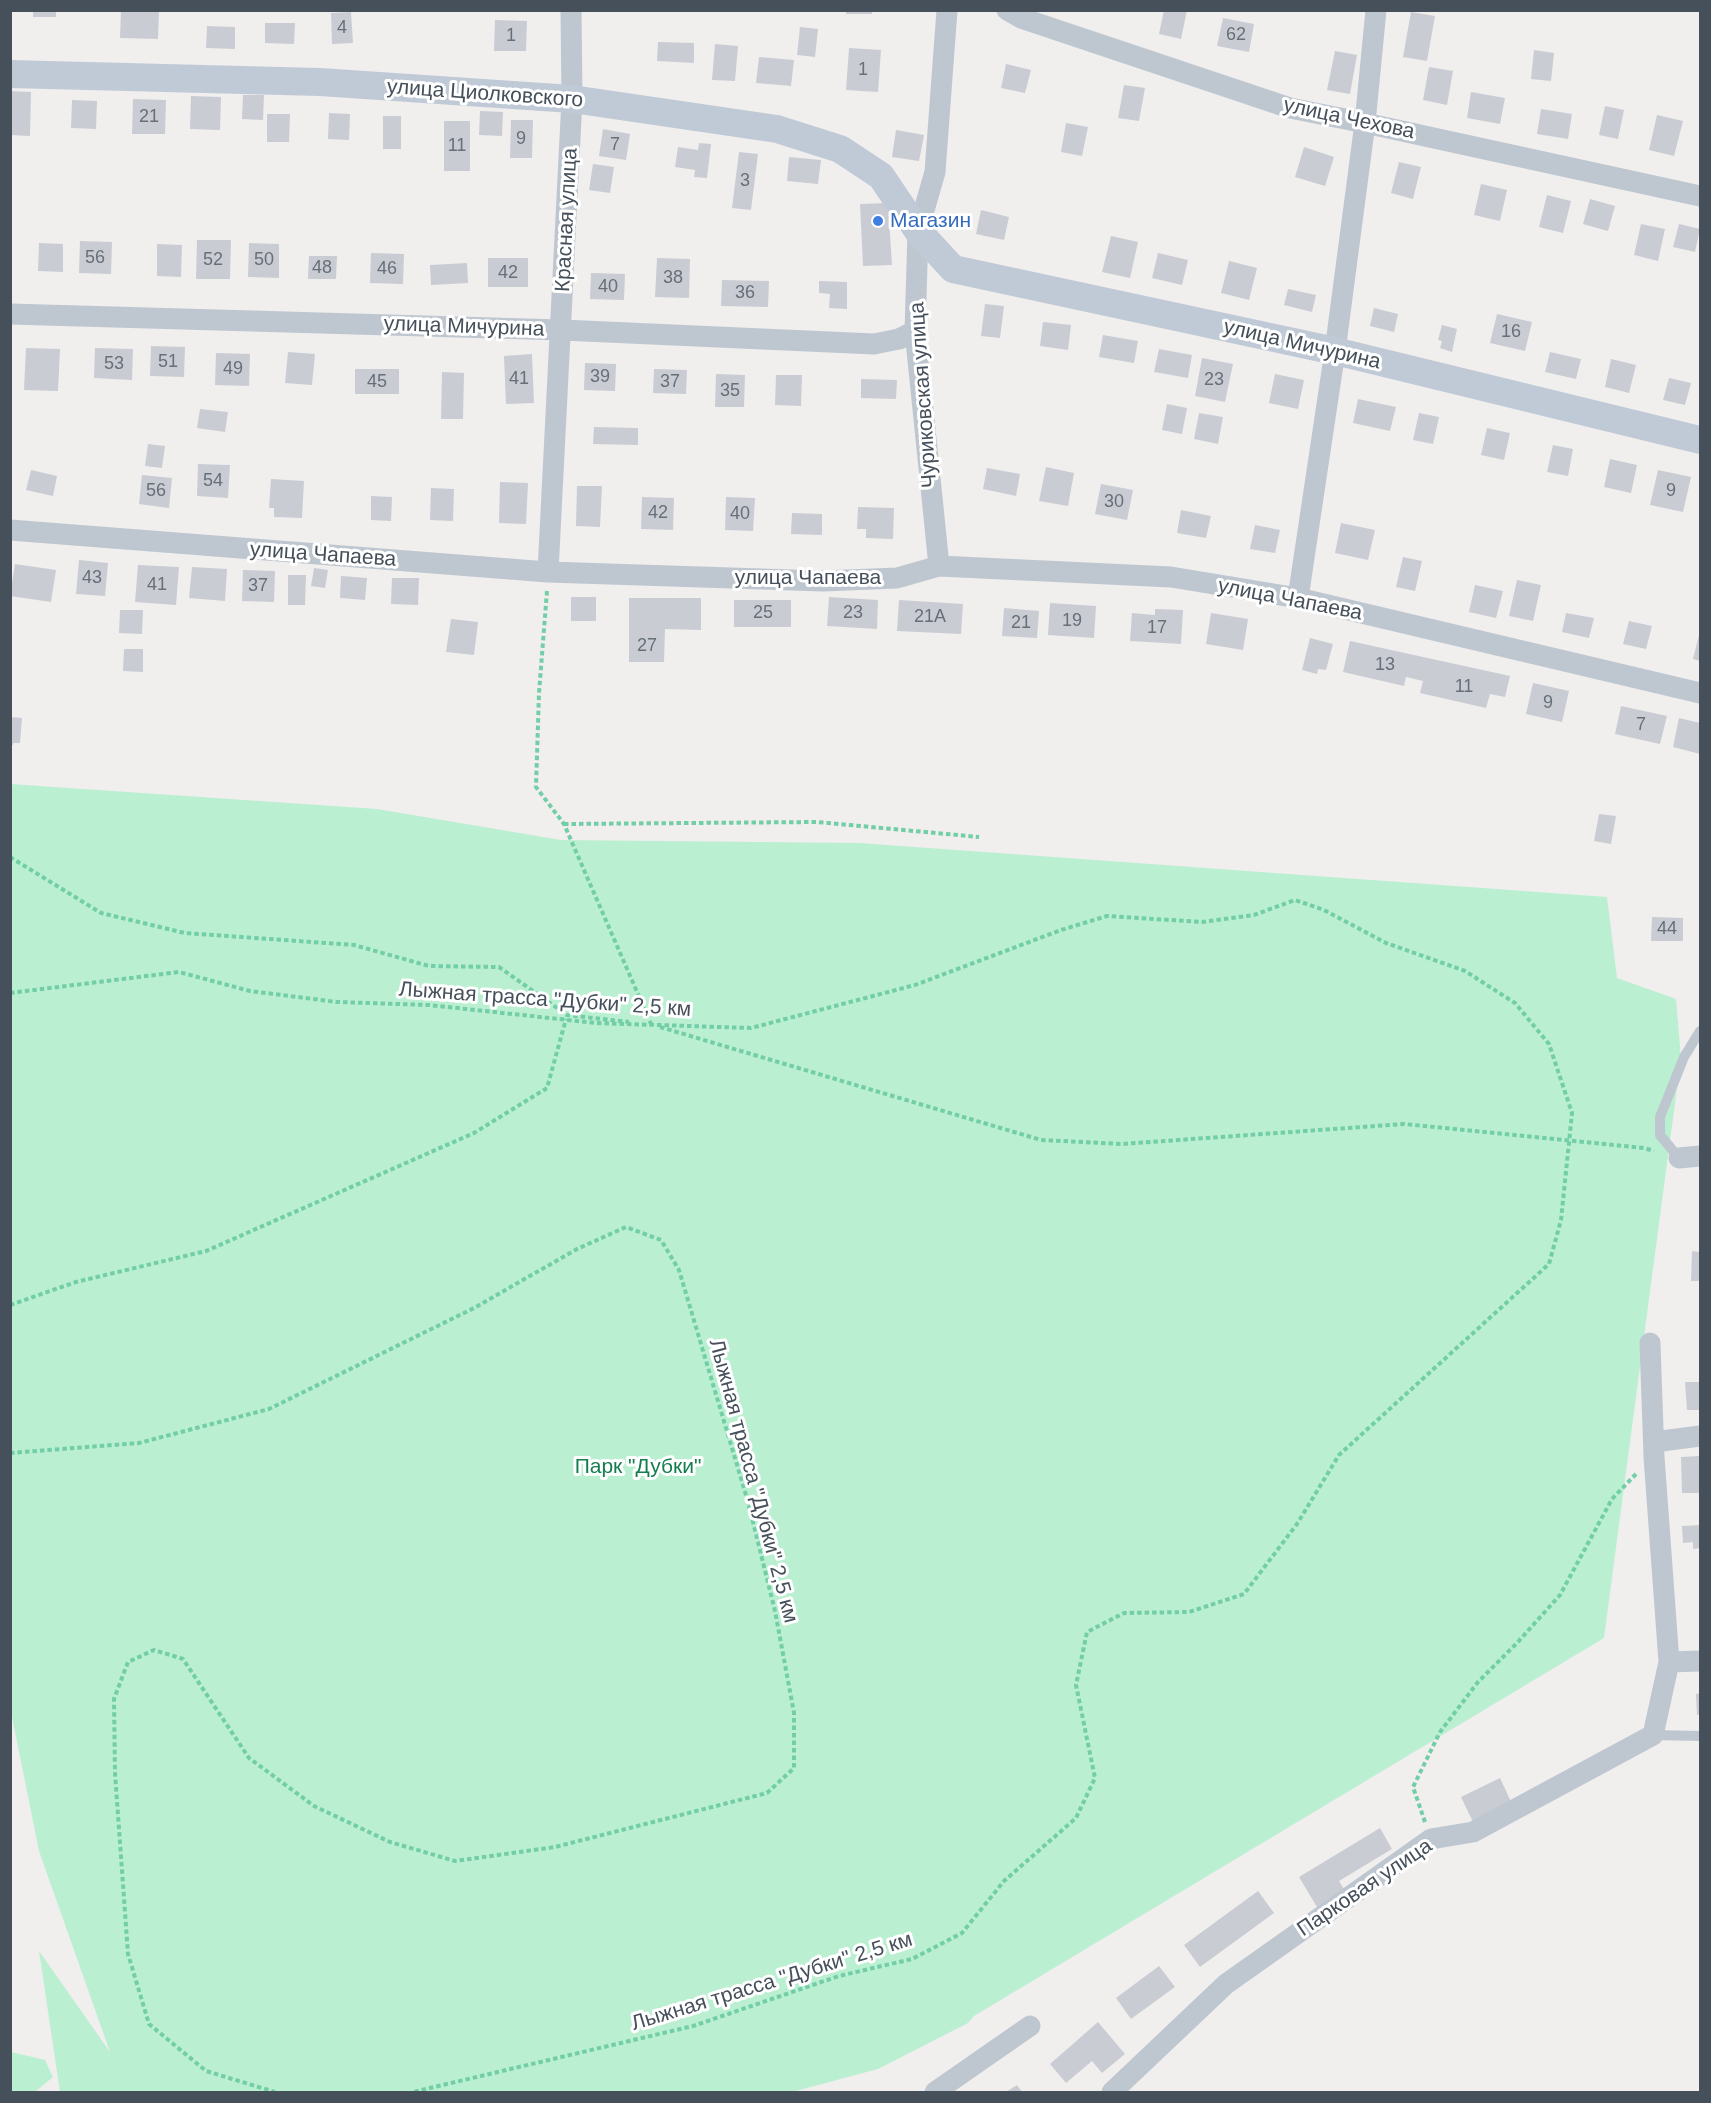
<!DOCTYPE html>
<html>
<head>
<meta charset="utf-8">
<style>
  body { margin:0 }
  #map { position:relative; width:1711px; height:2103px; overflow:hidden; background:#f1eeee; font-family:Arial,sans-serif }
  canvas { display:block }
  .frame { position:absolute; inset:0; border:12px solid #46505b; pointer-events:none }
</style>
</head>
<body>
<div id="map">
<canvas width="1711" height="2103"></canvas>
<div class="frame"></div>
</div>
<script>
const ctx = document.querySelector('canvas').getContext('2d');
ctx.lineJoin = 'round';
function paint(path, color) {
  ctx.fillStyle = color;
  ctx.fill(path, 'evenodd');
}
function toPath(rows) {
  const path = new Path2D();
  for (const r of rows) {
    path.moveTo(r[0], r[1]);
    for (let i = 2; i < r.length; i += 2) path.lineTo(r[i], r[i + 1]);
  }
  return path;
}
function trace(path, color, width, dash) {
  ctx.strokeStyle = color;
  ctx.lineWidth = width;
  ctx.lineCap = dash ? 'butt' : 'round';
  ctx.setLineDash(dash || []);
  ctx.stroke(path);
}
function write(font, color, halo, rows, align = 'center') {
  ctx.font = font + ' Arial,sans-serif';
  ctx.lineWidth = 6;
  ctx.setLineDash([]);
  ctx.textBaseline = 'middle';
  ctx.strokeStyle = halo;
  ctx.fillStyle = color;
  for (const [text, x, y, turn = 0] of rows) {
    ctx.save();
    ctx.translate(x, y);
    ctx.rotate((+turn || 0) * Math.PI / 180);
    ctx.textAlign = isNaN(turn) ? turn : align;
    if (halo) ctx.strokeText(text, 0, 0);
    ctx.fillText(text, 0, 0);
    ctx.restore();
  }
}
paint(toPath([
  [10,784,377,809,561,840,860,843,1607,897,1617,978,1676,999,1681,1058,1604,1638,974,2016,968,2023,878,2069,792,2092,60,2092,39,1951,110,2052,39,1851,11,1712],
  [11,2052,45,2060,53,2077,35,2092,11,2092]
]), '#bbefd2');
paint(toPath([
  [33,10,56,10,56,17,33,17],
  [121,10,159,10,158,39,120,38],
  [846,10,872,10,872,14,846,14],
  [1164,10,1187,10,1181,39,1159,34],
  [351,12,353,43,332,44,331,13],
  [1411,12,1435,16,1427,61,1403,57],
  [1223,18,1254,24,1249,52,1217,46],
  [495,20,527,21,526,51,494,51],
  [265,23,295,23,294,44,265,43],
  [207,26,235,27,235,49,206,48],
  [800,27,818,29,815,57,797,55],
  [658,42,694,43,694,63,657,61],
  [715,44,738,46,735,81,712,80],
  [849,48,881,50,878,92,846,90],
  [1534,50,1554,53,1551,81,1531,79],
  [1335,51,1357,55,1350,94,1327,90],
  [759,57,794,60,791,86,756,83],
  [1006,64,1031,70,1025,93,1001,88],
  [1429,67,1453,71,1447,105,1423,100],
  [1124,85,1145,88,1139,121,1118,118],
  [10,91,31,92,30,136,10,135],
  [1471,92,1505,98,1500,124,1467,118],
  [243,95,264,95,263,120,242,119],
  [191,96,221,97,220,130,190,129],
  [133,99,166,100,165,134,132,134],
  [72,100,97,101,96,129,71,128],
  [1605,106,1624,110,1618,139,1599,135],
  [1541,109,1572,114,1568,139,1537,134],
  [480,111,503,112,502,136,479,135],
  [329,113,350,114,349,140,328,139],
  [267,114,290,114,289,142,267,142],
  [1657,115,1683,121,1674,156,1649,150],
  [383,116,401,116,401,149,383,149],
  [511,120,533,120,532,158,510,158],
  [444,121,470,121,470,171,444,171],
  [1066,123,1088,127,1082,156,1061,152],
  [603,129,630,134,626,160,599,156],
  [896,130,924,135,919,161,892,157],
  [699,143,711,144,707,178,694,177,695,170,675,167,678,147,698,150],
  [1304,147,1334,157,1325,186,1295,177],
  [739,152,758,154,751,210,732,208],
  [789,157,821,160,818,184,787,181],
  [1399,162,1421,167,1413,199,1391,193],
  [593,164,614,167,610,193,589,190],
  [1481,184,1507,190,1500,221,1474,215],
  [1547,195,1571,201,1563,233,1539,227],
  [1590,199,1615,206,1608,231,1583,224],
  [888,203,892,265,863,266,860,204],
  [981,210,1009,217,1004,240,976,234],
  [1641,224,1665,229,1658,261,1634,255],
  [1679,224,1700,229,1695,252,1673,247],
  [1111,236,1138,242,1130,278,1102,272],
  [197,240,231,240,230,279,196,279],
  [80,241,112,242,111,274,79,273],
  [39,243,63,244,63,272,38,271],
  [249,243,279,244,279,278,248,277],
  [157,244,182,245,181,277,157,276],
  [371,253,404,254,403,284,370,283],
  [1158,253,1188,260,1182,285,1152,278],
  [309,256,337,256,336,279,308,279],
  [488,258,528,258,528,287,488,287],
  [657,258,690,259,689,298,655,297],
  [1229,261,1257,268,1249,300,1221,293],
  [467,263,468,283,431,285,430,265],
  [591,273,625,274,624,300,590,299],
  [722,280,769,281,768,307,721,306],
  [819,281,847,282,847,309,829,308,830,294,819,293],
  [1288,289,1316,295,1312,312,1284,305],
  [985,304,1004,306,1000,338,981,336],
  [1374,308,1398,314,1394,332,1370,326],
  [1497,314,1532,322,1525,351,1490,343],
  [1043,322,1071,325,1068,350,1040,346],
  [1442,325,1457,329,1452,352,1440,348,1442,341,1438,340],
  [1103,335,1138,341,1134,363,1099,357],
  [151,346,185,347,184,377,150,376],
  [26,348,60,349,58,391,24,390],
  [95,348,133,349,132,380,94,378],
  [1159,349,1192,355,1188,378,1154,372],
  [288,352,315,354,312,385,285,383],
  [1550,352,1581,359,1576,379,1545,372],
  [216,353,250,354,249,386,215,385],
  [532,354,534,403,506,404,504,356],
  [1202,358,1233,364,1225,402,1195,396],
  [1611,359,1636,365,1629,393,1605,387],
  [585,363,616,364,615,391,584,390],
  [355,369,399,369,399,394,355,394],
  [654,369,687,370,686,394,653,393],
  [442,372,464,373,463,419,441,419],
  [716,374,745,375,744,407,715,407],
  [1275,374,1304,380,1298,409,1269,403],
  [776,375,802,375,801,406,775,405],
  [1669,378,1691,383,1685,405,1663,400],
  [861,379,897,380,896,399,861,398],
  [1358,399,1396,407,1390,431,1353,423],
  [1167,404,1187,408,1182,434,1162,430],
  [200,409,228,412,225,432,197,428],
  [1199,413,1223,417,1218,444,1194,439],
  [1419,413,1439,417,1433,444,1413,440],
  [594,427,638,428,638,445,593,444],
  [1487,428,1510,433,1504,460,1481,455],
  [148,444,165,446,162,468,145,466],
  [1553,445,1573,449,1568,476,1547,472],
  [1610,459,1637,465,1631,493,1604,487],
  [198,464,230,465,228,498,197,496],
  [1046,467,1074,473,1068,506,1039,501],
  [987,468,1020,474,1016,496,983,489],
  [31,470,57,476,53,496,26,490],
  [1658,470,1691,477,1683,512,1650,505],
  [142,475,172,478,169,508,139,504],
  [271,479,304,481,302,518,274,517,274,508,269,508],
  [500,482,528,483,526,524,499,523],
  [1101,484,1133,490,1127,520,1095,514],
  [577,486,602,486,600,527,576,526],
  [431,488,454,489,453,521,430,520],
  [371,496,392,497,391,521,371,520],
  [642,497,674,498,673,530,641,529],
  [726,497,755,498,753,531,725,530],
  [858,507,894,508,893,539,866,538,866,529,857,529],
  [1181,510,1211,516,1206,538,1177,533],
  [792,513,822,514,822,535,791,534],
  [1341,523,1375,530,1368,560,1335,553],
  [1255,525,1280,530,1275,553,1250,549],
  [1403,557,1422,561,1415,591,1396,587],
  [79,560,108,563,105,596,76,594],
  [15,564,56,570,51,602,10,596],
  [138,565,179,567,176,605,135,602],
  [192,567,227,569,225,601,189,598],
  [314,568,328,570,325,588,311,586],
  [243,570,275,571,274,602,242,601],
  [288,575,306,575,305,605,288,605],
  [341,576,367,578,365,600,340,598],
  [392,578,419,578,418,605,391,604],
  [1517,580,1541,585,1533,621,1509,616],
  [1475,585,1503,591,1496,618,1469,612],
  [571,597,596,597,596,621,571,621],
  [829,597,878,600,877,629,827,626],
  [629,598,701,598,701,630,665,629,664,662,629,662],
  [734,600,791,600,791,627,734,627],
  [899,600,963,604,961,634,897,631],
  [1050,603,1096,606,1094,638,1048,635],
  [1004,608,1039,611,1037,638,1002,636],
  [1155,609,1183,610,1181,644,1130,641,1132,613,1155,615],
  [120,610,143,610,142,634,119,633],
  [1211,613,1248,619,1243,650,1206,644],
  [1566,613,1594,618,1589,638,1562,632],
  [451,619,478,622,474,655,446,652],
  [1629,621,1652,626,1646,649,1623,644],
  [1700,631,1700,661,1693,659],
  [1310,638,1333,644,1326,670,1318,669,1317,674,1302,670],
  [1350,641,1510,676,1505,697,1490,694,1486,708,1420,693,1423,681,1406,677,1404,686,1343,672],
  [124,649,143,649,143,672,123,671],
  [1533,683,1569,691,1562,722,1526,714],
  [1621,706,1667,716,1660,744,1615,734],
  [10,717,22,718,20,743,13,743,13,745,10,745],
  [1679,718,1700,723,1700,754,1673,747],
  [1599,814,1616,816,1611,844,1594,841],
  [1652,917,1683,918,1683,941,1651,941],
  [1692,1251,1700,1252,1700,1281,1691,1281],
  [1685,1382,1700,1382,1700,1410,1687,1410],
  [1700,1456,1700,1493,1682,1493,1681,1457],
  [1700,1525,1700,1548,1693,1549,1693,1542,1683,1543,1682,1526],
  [1700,1693,1700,1714,1697,1715,1696,1694],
  [1500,1778,1513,1806,1474,1824,1461,1797],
  [1380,1828,1392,1849,1339,1881,1345,1891,1317,1907,1299,1877],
  [1258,1891,1274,1913,1200,1967,1184,1945],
  [1159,1966,1175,1987,1131,2019,1116,1998],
  [1098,2022,1125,2054,1102,2073,1092,2061,1066,2083,1050,2064],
  [1017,2085,1022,2092,1006,2092]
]), '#caccd4');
trace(toPath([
  [547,591,539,693,536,787,564,824,651,1024],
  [564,824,817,822,979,837],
  [10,857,101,913,185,933,354,945,429,966,499,967,567,1015,629,1022],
  [10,993,179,972,250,991,337,1002,429,1005,596,1023,751,1028,915,985,1061,930,1107,916,1202,922,1254,915,1295,900,1324,910,1386,943,1465,971,1515,1003,1549,1044,1572,1113,1561,1220,1549,1264,1339,1455,1297,1524,1244,1594,1189,1612,1124,1613,1087,1632,1076,1685,1095,1778,1076,1818,1004,1881,962,1933,912,1959,839,1976,693,2026,413,2092],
  [660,1027,1041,1140,1122,1144,1404,1124,1644,1148,1654,1151],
  [10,1305,76,1282,206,1251,474,1133,547,1088,566,1019],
  [10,1453,139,1443,269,1409,474,1308,577,1249,626,1227,661,1240,679,1270,748,1502,775,1611,794,1713,794,1768,767,1793,555,1847,455,1861,390,1842,314,1806,249,1758,183,1659,154,1650,128,1662,114,1699,115,1773,128,1954,149,2024,206,2071,275,2092],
  [1425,1822,1413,1787,1440,1732,1478,1682,1517,1643,1560,1595,1612,1499,1636,1474]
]), '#72cea6', 4, [4.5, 3]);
trace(toPath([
  [1679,1158,1660,1135,1660,1117,1684,1057,1700,1031],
  [1653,1735,1700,1736]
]), '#bec7d0', 10);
trace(toPath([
  [1007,10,1021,18,1290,108,1365,123,1700,196],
  [10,314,562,330,874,344,899,339,915,331],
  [10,530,548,572,823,581,897,578,939,566,1171,577,1298,598,1700,693],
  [939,566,915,331,918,231,935,172,947,10],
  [548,572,572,99,571,10],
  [1298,598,1335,351,1365,123,1376,10],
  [1679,1158,1700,1156],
  [1654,1442,1700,1436],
  [1669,1662,1700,1661],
  [935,2092,1030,2026],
  [1112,2092,1226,1984,1431,1839,1473,1832,1653,1735,1669,1662,1654,1457,1650,1343]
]), '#bec7d0', 21);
trace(toPath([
  [10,74,320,82,572,99,777,129,840,149,881,176,918,231,953,269,1335,351,1700,440]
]), '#c0cad7', 28);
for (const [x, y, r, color] of [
  [878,221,6,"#3f7fe0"]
]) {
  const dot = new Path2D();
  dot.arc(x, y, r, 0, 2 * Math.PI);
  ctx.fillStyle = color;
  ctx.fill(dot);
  trace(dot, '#fff', 2);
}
write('18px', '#676f79', null, [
  ["4",342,28],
  ["62",1236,35],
  ["1",511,36],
  ["1",863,70],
  ["21",149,117],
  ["9",521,139],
  ["7",615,145],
  ["11",457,146],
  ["3",745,181],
  ["56",95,258],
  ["52",213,260],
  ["50",264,260],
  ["48",322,268],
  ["46",387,269],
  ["42",508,273],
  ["38",673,278],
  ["40",608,287],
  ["36",745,293],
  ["16",1511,332],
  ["51",168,362],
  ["53",114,364],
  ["49",233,369],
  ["39",600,377],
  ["41",519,379],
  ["23",1214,380],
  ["45",377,382],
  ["37",670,382],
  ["35",730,391],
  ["54",213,481],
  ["56",156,491],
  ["9",1671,491],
  ["30",1114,502],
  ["42",658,513],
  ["40",740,514],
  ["43",92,578],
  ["41",157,585],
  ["37",258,586],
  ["25",763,613],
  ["23",853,613],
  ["21А",930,617],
  ["19",1072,621],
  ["21",1021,623],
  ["17",1157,628],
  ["27",647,646],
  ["13",1385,665],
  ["11",1464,687],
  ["9",1548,703],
  ["7",1641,725],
  ["44",1667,929]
]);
write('21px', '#46505b', '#fff', [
  ["улица Циолковского",485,94,4],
  ["улица Чехова",1349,119,12],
  ["Красная улица",567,220,-87],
  ["улица Мичурина",464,327,2],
  ["улица Мичурина",1302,345,13],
  ["Чуриковская улица",924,395,-94],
  ["улица Чапаева",323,555,4],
  ["улица Чапаева",808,578],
  ["улица Чапаева",1290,600,11],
  ["Лыжная трасса \"Дубки\" 2,5 км",545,1000,4],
  ["Лыжная трасса \"Дубки\" 2,5 км",753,1481,75],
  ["Парковая улица",1365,1888,-34],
  ["Лыжная трасса \"Дубки\" 2,5 км",772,1982,-17]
]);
write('21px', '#366cbe', '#fff', [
  ["Магазин",890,221]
], 'left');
write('21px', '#157e4f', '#fff', [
  ["Парк \"Дубки\"",638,1467]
]);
</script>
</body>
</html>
